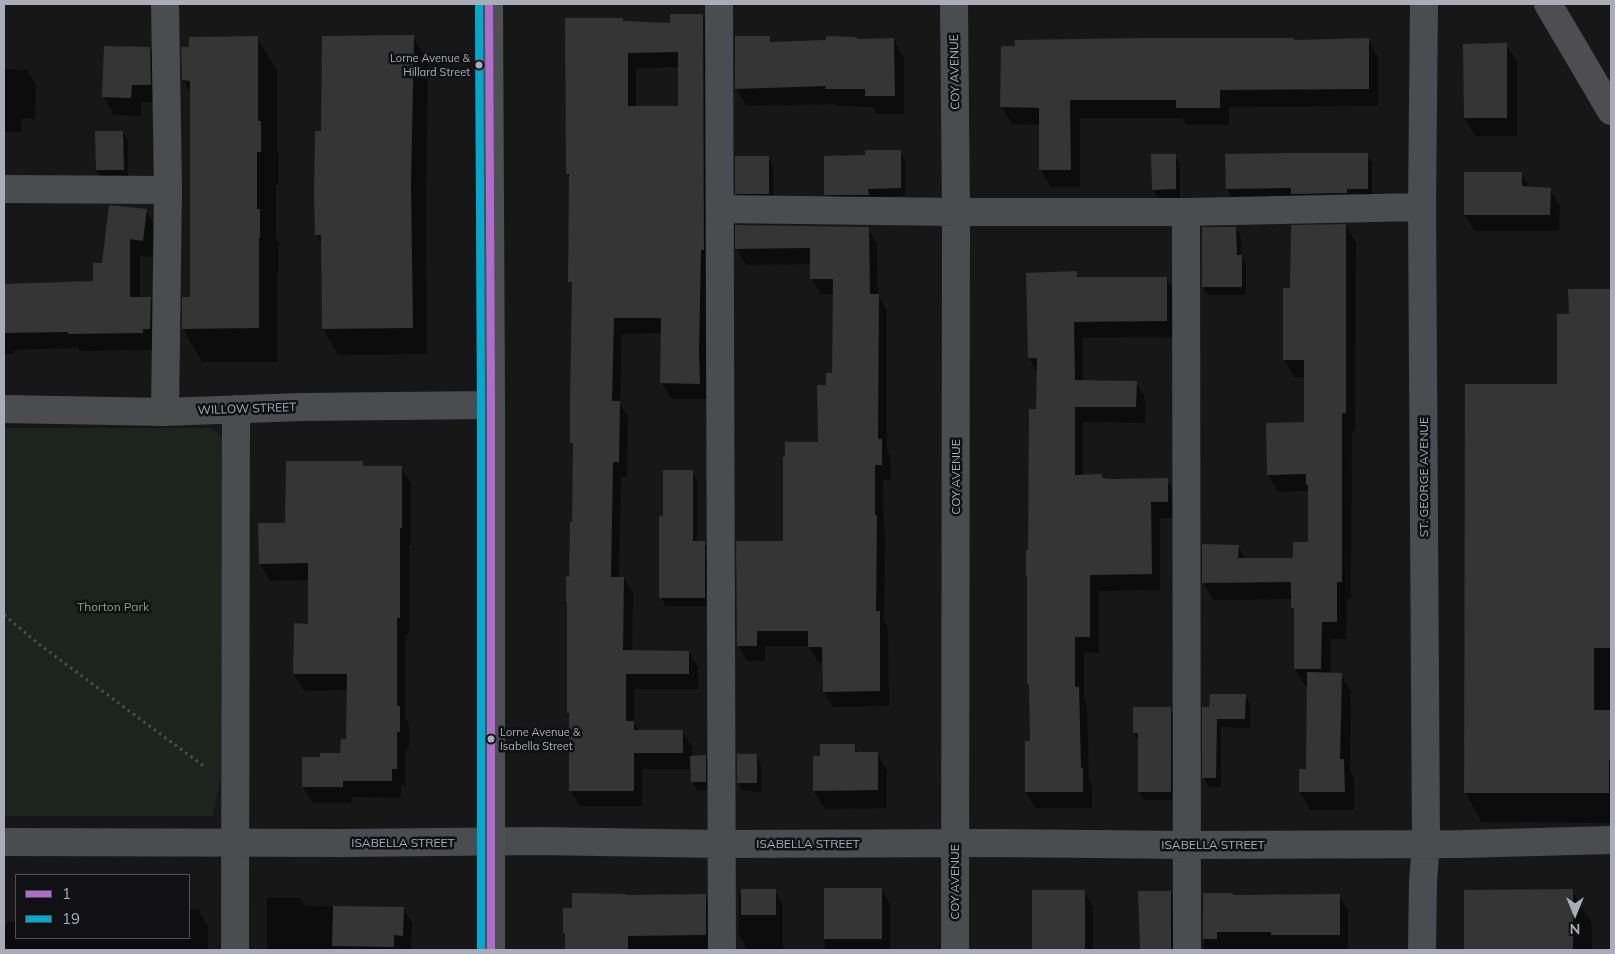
<!DOCTYPE html>
<html>
<head>
<meta charset="utf-8">
<style>
  body { margin:0 }
  #map { position:relative; width:1615px; height:954px; overflow:hidden; background:#171717; font-family:Mulish,sans-serif }
  canvas { display:block }
  .frame { position:absolute; inset:0; border:5px solid #a8adb8; pointer-events:none }
  .legend { position:absolute; left:15px; top:874px; width:175px; height:65px; box-sizing:border-box; background:#111113; border:1px solid #4d4f55; margin:0; padding:6px 9px; list-style:none; font-size:15px; color:#a8adb8 }
  .legend li { display:flex; align-items:center; gap:10px; height:25px }
  .legend b { width:25px; border:1px solid #4d4f55 }
  .north { position:absolute; left:1550px; top:889px; width:50px; height:50px; -webkit-text-stroke:4px #111113; paint-order:stroke; rotate:180deg; font-size:14px; font-weight:700; line-height:20px; text-align:center; color:#a8adb8 }
  .north::after { content:''; display:block; margin:auto; width:18px; height:22px; background:#a8adb8; clip-path:polygon(50% 0,100% 100%,50% 72%,0 100%) }
</style>
</head>
<body>
<div id="map">
<canvas width="1615" height="954"></canvas>
<div class="frame"></div>
<ul class="legend">
<li><b style="height:6px;background:#b06ccc"></b>1</li>
<li><b style="height:6px;background:#00a9ce"></b>19</li>
</ul>
<div class="north">N</div>
</div>
<script>
const ctx = document.querySelector('canvas').getContext('2d');
ctx.lineJoin = 'round';
function paint(path, color) {
  ctx.fillStyle = color;
  ctx.fill(path, 'evenodd');
}
function toPath(rows) {
  const path = new Path2D();
  for (const r of rows) {
    path.moveTo(r[0], r[1]);
    for (let i = 2; i < r.length; i += 2) path.lineTo(r[i], r[i + 1]);
  }
  return path;
}
function trace(path, color, width, dash) {
  ctx.strokeStyle = color;
  ctx.lineWidth = width;
  ctx.lineCap = dash ? 'butt' : 'round';
  ctx.setLineDash(dash || []);
  ctx.stroke(path);
}
function write(font, color, halo, rows, align = 'center') {
  ctx.font = font + ' Mulish,sans-serif';
  ctx.lineWidth = 5;
  ctx.setLineDash([]);
  ctx.textBaseline = 'middle';
  ctx.strokeStyle = halo;
  ctx.fillStyle = color;
  for (const [text, x, y, turn = 0] of rows) {
    ctx.save();
    ctx.translate(x, y);
    ctx.rotate((+turn || 0) * Math.PI / 180);
    ctx.textAlign = isNaN(turn) ? turn : align;
    if (halo) ctx.strokeText(text, 0, 0);
    ctx.fillText(text, 0, 0);
    ctx.restore();
  }
}
paint(toPath([
  [4,428,212,428,223,438,221,776,213,816,4,816]
]), '#1d241e');
paint(toPath([
  [703,15,712,31,708,399,671,399,662,383,662,333,622,334,620,405,628,417,627,477,621,477,619,578,624,578,633,594,632,651,689,652,698,667,698,689,634,689,634,723,639,731,682,731,692,747,692,757,705,756,710,765,710,791,697,790,692,781,692,769,642,769,642,806,579,806,570,790,570,716,568,713,571,578,573,523,574,447,572,443,574,288,570,282,570,179,567,174,566,19,622,19,624,22,672,24],
  [679,67,679,107,636,107,636,68],
  [257,37,277,71,277,151,279,156,279,185,276,185,276,239,279,244,279,272,278,272,278,362,202,362,183,328,191,298,191,94,183,80],
  [413,37,428,63,426,212,427,354,338,355,323,329,322,245,316,234,322,133],
  [769,37,772,43,828,41,857,38,858,40,894,40,904,58,904,114,877,114,873,107,837,106,836,104,747,106,736,88],
  [1368,40,1378,57,1378,106,1229,107,1229,125,1187,125,1182,118,1080,118,1080,187,1051,187,1041,170,1040,125,1012,124,1002,107,1294,41],
  [1506,44,1517,62,1517,136,1475,136,1465,118],
  [149,48,160,66,160,102,141,102,141,116,114,115,104,97],
  [4,69,27,70,36,85,35,118,22,118,22,132,4,132],
  [123,132,128,141,128,178,102,179,97,170],
  [900,151,905,160,905,196,873,197,873,204,830,203,825,194,866,157],
  [1175,155,1180,164,1180,198,1158,198,1153,189],
  [1367,155,1372,163,1372,197,1232,198,1227,189],
  [768,157,773,166,774,202,742,202,736,193],
  [1521,173,1530,188,1550,189,1560,206,1559,231,1475,231,1465,215],
  [146,210,156,227,152,257,140,256,140,298,150,298,160,315,160,346,152,346,152,350,79,351,78,348,14,350,14,354,4,354,4,285,95,282,103,264],
  [737,226,868,228,877,244,878,295,887,311,887,450,890,456,891,480,883,480,884,529,885,532,884,621,888,628,889,706,833,707,824,692,823,663,818,663,809,646,765,646,765,661,747,661,738,645,784,543,819,443,827,386,833,375,834,294,821,294,812,279,811,264,746,265,737,249],
  [1346,226,1356,243,1355,430,1352,430,1351,599,1347,599,1346,639,1331,639,1331,674,1341,674,1351,692,1350,771,1354,778,1354,810,1310,810,1300,792,1308,770,1308,686,1305,686,1295,669,1296,613,1293,608,1293,599,1213,600,1203,582,1238,546,1245,559,1294,559,1309,543,1309,491,1278,492,1268,474,1305,423,1305,377,1294,377,1284,359,1291,289],
  [1236,228,1241,237,1241,255,1246,265,1246,295,1208,295,1203,286],
  [1076,272,1080,279,1167,279,1176,295,1176,337,1083,338,1083,382,1136,382,1145,398,1145,423,1083,422,1083,476,1101,475,1104,480,1167,480,1177,496,1177,518,1160,518,1160,590,1099,591,1099,653,1084,653,1084,699,1087,705,1089,780,1092,785,1092,808,1035,808,1026,792,1031,743,1030,685,1029,683,1029,552,1038,374,1029,358],
  [1570,291,1611,291,1611,823,1482,822,1465,792,1558,386,1570,315],
  [362,462,365,468,401,468,411,484,411,545,409,545,409,635,406,635,406,719,409,724,409,749,406,749,406,785,401,785,401,798,352,797,351,803,313,803,303,787,341,755,347,740,348,690,304,691,294,674,295,625,310,625,310,580,270,581,260,564,259,525,286,524],
  [692,471,697,480,697,543,704,543,709,551,710,606,666,606,661,598,664,518],
  [1245,695,1250,704,1250,728,1221,727,1221,787,1209,787,1204,778,1211,708],
  [1134,708,1170,708,1175,717,1176,800,1144,800,1139,791,1139,742,1134,733],
  [854,745,858,753,877,753,887,771,887,808,824,809,814,791,821,757],
  [756,755,761,764,761,792,743,791,738,783],
  [825,889,881,889,890,904,890,950,825,950],
  [775,890,783,905,783,950,745,950,745,945,739,934,739,894],
  [1465,891,1572,891,1592,924,1592,950,1466,950],
  [1033,892,1084,892,1093,907,1093,950,1034,950],
  [1139,892,1171,892,1179,907,1179,950,1141,950],
  [1204,894,1233,896,1339,895,1348,911,1348,949,1204,950],
  [705,895,715,911,715,950,566,950,566,936,564,933,574,909,626,896],
  [267,898,300,898,305,906,403,908,412,923,411,950,267,950],
  [189,909,198,909,208,927,208,950,4,950,4,922,16,922,16,938,189,938]
]), '#0007');
paint(toPath([
  [670,14,703,14,704,250,701,250,699,352,700,384,660,383,661,318,614,318,612,401,620,401,619,462,613,462,611,577,624,577,623,650,689,651,689,674,626,674,626,721,634,721,634,730,683,730,683,753,634,753,634,791,569,791,569,713,567,713,567,602,566,602,566,576,569,577,570,522,572,522,573,443,570,443,570,400,572,282,568,282,569,174,566,174,565,18,623,18,623,21,670,23],
  [678,52,678,106,628,106,628,53],
  [414,35,411,184,413,328,322,329,321,235,315,235,314,196,315,131,321,131,322,36],
  [258,36,258,121,261,121,261,152,257,152,257,209,260,209,260,238,259,238,259,328,182,329,182,297,190,297,190,81,182,80,181,47,189,47,189,37],
  [735,36,770,36,770,42,826,40,826,36,857,37,857,39,894,38,895,96,865,96,865,89,825,89,826,86,735,89],
  [1139,38,1294,38,1294,40,1369,38,1369,89,1220,90,1220,108,1176,108,1176,100,1070,100,1071,170,1039,170,1039,108,1000,107,1001,46,1015,46,1015,40],
  [1507,43,1507,118,1464,118,1463,44],
  [104,46,150,47,151,85,132,85,131,98,102,97],
  [95,131,123,131,124,170,96,170],
  [865,150,901,150,901,188,868,189,869,195,824,195,824,156,865,155],
  [1290,153,1368,153,1368,189,1347,189,1347,193,1291,194,1291,188,1226,189,1225,154],
  [1151,154,1176,154,1176,189,1152,190],
  [735,156,769,156,769,194,735,194],
  [1464,172,1522,172,1522,186,1551,188,1550,215,1464,215],
  [109,205,147,209,143,241,130,239,130,297,151,297,150,329,143,329,143,333,68,334,68,332,4,333,4,284,93,281,93,263,102,263],
  [1346,224,1346,413,1342,413,1342,582,1337,582,1337,622,1322,622,1321,669,1294,669,1294,608,1291,608,1291,582,1202,583,1202,544,1239,545,1238,558,1293,558,1293,542,1308,542,1308,485,1306,485,1306,474,1267,475,1266,423,1304,422,1304,360,1283,360,1283,288,1290,288,1291,225],
  [735,225,869,227,870,294,879,294,878,439,882,439,882,465,875,465,875,515,877,515,876,611,880,611,880,691,823,692,822,647,808,647,808,631,757,631,757,646,737,646,736,541,783,541,783,457,785,456,785,442,818,442,817,385,826,385,826,373,832,373,833,279,810,279,810,248,735,249],
  [1202,227,1236,227,1237,255,1242,255,1242,287,1202,287],
  [1077,271,1077,277,1167,277,1167,321,1074,322,1075,380,1137,381,1136,407,1075,407,1075,475,1102,474,1102,478,1113,479,1168,478,1168,502,1151,502,1152,574,1090,575,1090,637,1075,637,1075,687,1079,687,1081,768,1083,768,1083,792,1025,792,1025,741,1030,741,1029,684,1027,684,1027,576,1026,576,1026,550,1028,550,1029,409,1036,409,1037,358,1028,358,1026,273],
  [1568,289,1611,289,1611,648,1594,648,1594,710,1611,710,1611,760,1609,760,1609,793,1464,793,1465,384,1557,384,1557,314,1569,314],
  [286,461,363,461,363,466,402,466,402,528,400,528,400,618,397,618,397,706,400,706,400,732,397,732,397,769,392,769,392,781,343,781,343,787,302,787,302,757,320,757,320,753,340,753,341,739,346,739,347,674,293,674,294,623,308,624,308,563,259,564,258,523,285,523],
  [663,470,693,470,693,541,705,541,705,598,659,598,659,516,663,516],
  [1307,672,1342,673,1340,759,1344,759,1345,792,1299,792,1299,769,1306,769],
  [1210,694,1246,694,1245,719,1217,719,1216,778,1202,778,1202,707,1209,707],
  [1133,707,1171,707,1171,792,1138,792,1138,733,1133,733],
  [820,744,855,744,855,752,878,752,878,790,813,791,813,756,820,756],
  [737,754,757,754,757,783,737,783],
  [706,755,706,782,691,782,690,756],
  [824,888,882,888,882,939,824,939],
  [741,889,776,889,776,915,741,915],
  [1573,889,1573,950,1464,950,1464,890],
  [1032,890,1085,890,1085,950,1032,950],
  [1138,891,1171,891,1171,950,1140,950],
  [572,893,626,894,626,895,706,894,706,935,628,936,628,950,565,950,565,933,563,933,563,908,572,908],
  [1203,893,1233,893,1233,895,1340,894,1340,935,1271,935,1271,932,1217,932,1217,939,1203,939],
  [333,906,404,907,403,936,394,935,394,947,332,946]
]), '#353536');
trace(toPath([
  [4,615,40,645,205,767]
]), '#4d4e52', 3, [2.5, 4]);
trace(toPath([
  [165,4,168,190,165,412],
  [719,4,722,950],
  [954,4,956,212,955,950],
  [4,189,168,190],
  [720,209,956,212,1186,212,1422,207],
  [1186,212,1187,950],
  [4,409,165,412,301,407,491,405],
  [4,842,342,843,538,841,722,844,996,843,1187,845,1462,844,1611,840],
  [235,950,236,409],
  [1422,950,1423,882,1426,843,1422,207,1424,4]
]), '#4b4c50', 28);
trace(toPath([
  [489,4,491,405,491,950]
]), '#4d4f52', 28);
trace(toPath([
  [1548,4,1611,111]
]), '#4e4e51', 28);
trace(toPath([
  [489,4,491,405,491,950]
]), '#b06ccc', 8);
trace(toPath([
  [479,4,481,405,481,950]
]), '#00a9ce', 8);
for (const [x, y, r, color] of [
  [479,65,4.5,"#a8adb8"],
  [491,739,4.5,"#a8adb8"]
]) {
  const dot = new Path2D();
  dot.arc(x, y, r, 0, 2 * Math.PI);
  ctx.fillStyle = color;
  ctx.fill(dot);
  trace(dot, '#111113', 2);
}
write('11px', '#a8adb8', '#111113', [
  ["Lorne Avenue &",470,59],
  ["Hillard Street",470,73],
  ["Lorne Avenue &",500,733,"left"],
  ["Isabella Street",500,747,"left"]
], 'right');
write('12px', '#a8adb8', '#111113', [
  ["COY AVENUE",955,72,-91],
  ["WILLOW STREET",247,409,-2],
  ["COY AVENUE",956,477,-90],
  ["ST. GEORGE AVENUE",1424,477,-90],
  ["ISABELLA STREET",403,843],
  ["ISABELLA STREET",808,844],
  ["ISABELLA STREET",1213,845],
  ["COY AVENUE",955,882,-90]
]);
write('12px', '#7fa381', '#111113', [
  ["Thorton Park",113,607]
]);
</script>
</body>
</html>
